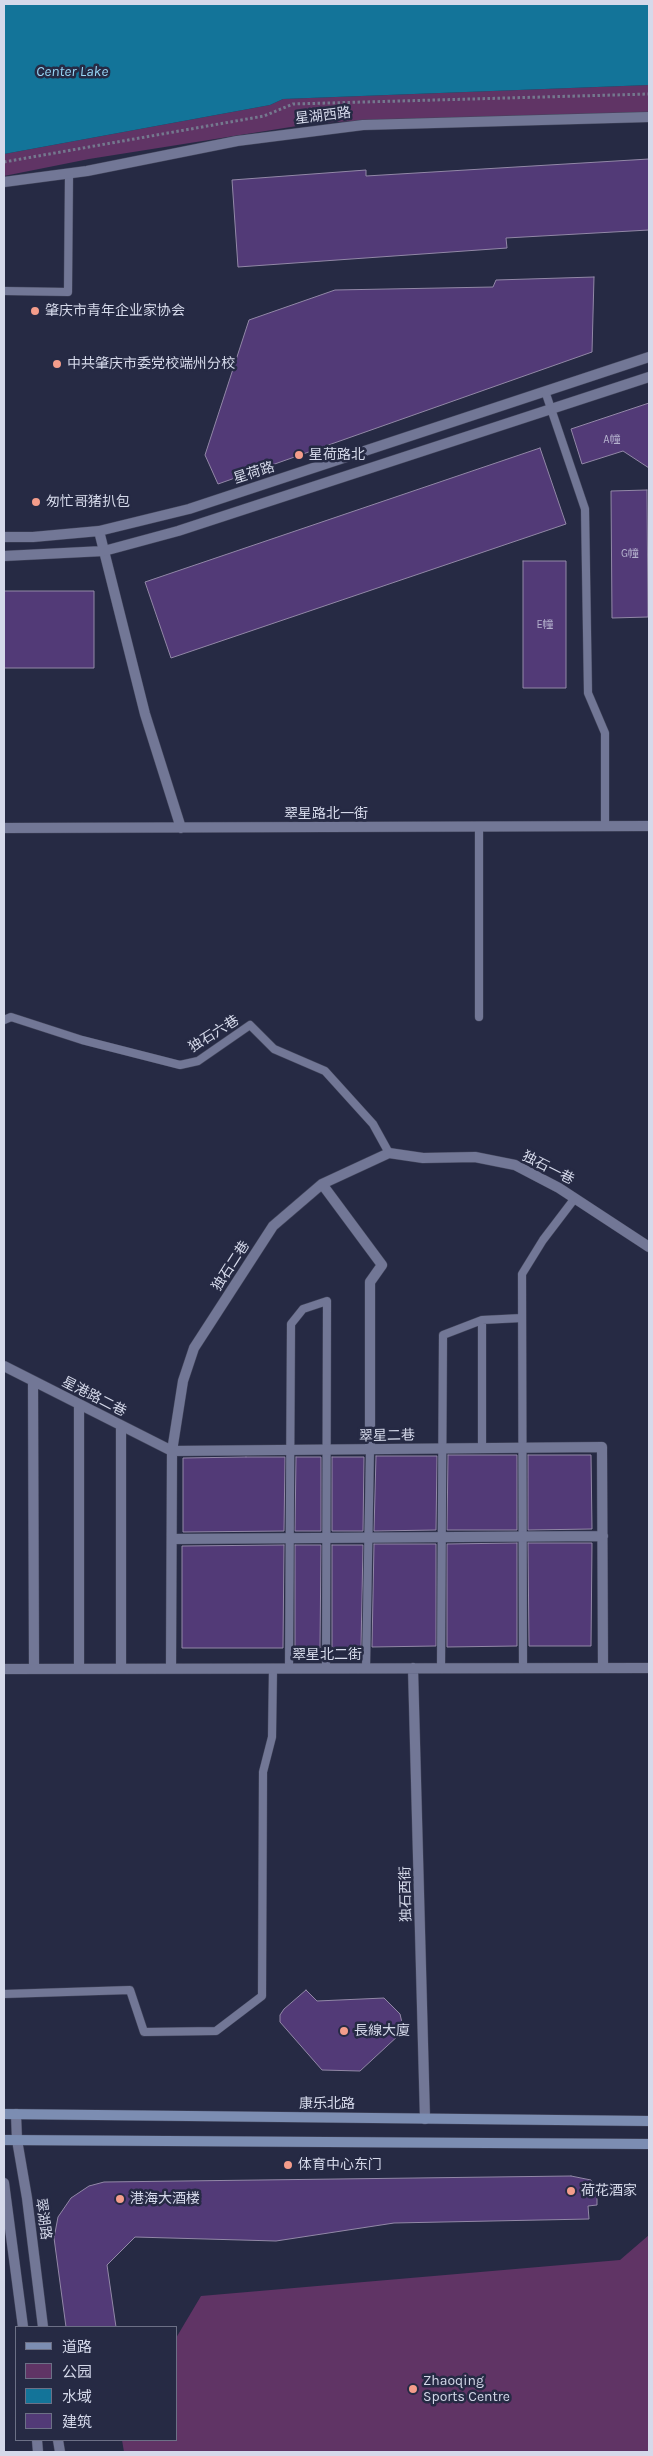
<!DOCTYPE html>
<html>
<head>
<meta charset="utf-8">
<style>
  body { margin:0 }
  #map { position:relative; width:653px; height:2456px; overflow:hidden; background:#262a44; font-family:Karla,"Noto Sans SC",sans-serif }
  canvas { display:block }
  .frame { position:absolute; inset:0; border:5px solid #d5d9ea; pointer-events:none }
  .legend { position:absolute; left:15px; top:2326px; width:162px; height:115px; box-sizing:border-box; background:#262a44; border:1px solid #6c7086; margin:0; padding:6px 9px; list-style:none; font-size:15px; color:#d5d9ea }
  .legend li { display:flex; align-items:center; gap:10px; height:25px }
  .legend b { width:25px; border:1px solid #6c7086 }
</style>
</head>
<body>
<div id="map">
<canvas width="653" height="2456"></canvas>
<div class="frame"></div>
<ul class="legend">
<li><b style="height:6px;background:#7c8db2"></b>道路</li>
<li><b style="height:14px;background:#603465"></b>公园</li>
<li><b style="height:14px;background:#137499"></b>水域</li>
<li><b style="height:14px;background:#523a77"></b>建筑</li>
</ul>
</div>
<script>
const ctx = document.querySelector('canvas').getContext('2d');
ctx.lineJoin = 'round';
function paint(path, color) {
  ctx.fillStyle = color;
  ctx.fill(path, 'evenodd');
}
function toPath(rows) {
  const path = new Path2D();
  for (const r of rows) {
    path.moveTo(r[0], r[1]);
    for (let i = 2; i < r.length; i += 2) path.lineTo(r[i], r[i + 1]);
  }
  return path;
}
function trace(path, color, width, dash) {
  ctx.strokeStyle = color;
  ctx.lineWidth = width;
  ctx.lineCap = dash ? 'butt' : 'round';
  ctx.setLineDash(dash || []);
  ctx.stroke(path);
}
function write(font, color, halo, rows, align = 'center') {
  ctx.font = font + ' Karla,"Noto Sans SC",sans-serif';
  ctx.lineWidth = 5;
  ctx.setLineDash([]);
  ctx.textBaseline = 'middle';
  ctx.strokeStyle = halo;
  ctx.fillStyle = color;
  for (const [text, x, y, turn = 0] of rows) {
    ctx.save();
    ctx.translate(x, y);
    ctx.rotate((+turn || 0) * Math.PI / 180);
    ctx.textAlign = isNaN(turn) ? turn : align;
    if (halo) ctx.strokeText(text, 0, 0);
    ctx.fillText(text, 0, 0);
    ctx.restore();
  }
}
paint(toPath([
  [649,85,649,117,393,119,316,123,89,159,4,176,4,154,270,105,283,99],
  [649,2235,649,2452,124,2452,122,2440,176,2440,176,2338,201,2296,620,2260]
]), '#603465');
paint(toPath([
  [4,4,649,4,649,85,283,99,270,105,4,154]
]), '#137499');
const building = toPath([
  [649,159,649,230,506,238,507,248,238,267,232,180,366,170,366,176,649,159],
  [594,277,592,352,218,484,205,455,249,320,335,290,493,287,496,280,594,277],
  [649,403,649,468,623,451,582,464,571,429,649,403],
  [540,448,566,524,171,658,145,582,540,448],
  [647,490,648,617,612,618,611,491,647,490],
  [523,561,566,561,566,688,523,688,523,561],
  [4,591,94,591,94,668,4,668,4,591],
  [448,1455,517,1455,517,1530,447,1530,448,1455],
  [528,1455,591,1455,592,1529,528,1530,528,1455],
  [376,1456,437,1456,436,1530,374,1531,376,1456],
  [246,1457,285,1457,284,1531,183,1532,183,1458,246,1457],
  [296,1457,321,1457,321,1531,295,1531,296,1457],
  [332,1457,364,1457,363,1531,332,1531,332,1457],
  [517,1543,517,1646,447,1647,447,1544,517,1543],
  [528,1543,592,1543,591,1646,529,1646,528,1543],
  [374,1544,436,1544,436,1646,372,1647,374,1544],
  [284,1545,283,1648,182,1648,182,1546,284,1545],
  [295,1545,321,1545,320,1648,295,1648,295,1545],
  [332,1545,363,1545,361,1647,357,1648,332,1648,332,1545],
  [306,1990,317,2001,384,1998,400,2014,403,2027,400,2034,360,2071,322,2070,280,2022,280,2015,284,2009,306,1990],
  [571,2176,591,2180,597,2190,597,2205,588,2206,589,2219,394,2223,276,2241,135,2237,107,2265,116,2327,66,2327,54,2238,58,2217,71,2198,89,2186,104,2182,571,2176]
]);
paint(building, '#523a77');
trace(building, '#9288a7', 1);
const service = toPath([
  [5,291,68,292,69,174],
  [545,391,585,509,588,693,605,733,605,826],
  [479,827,479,1017],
  [4,1020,11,1017,82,1040,180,1065,198,1061,250,1025,274,1049,325,1071,373,1124,389,1153],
  [482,1320,482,1448],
  [289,1668,291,1324,303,1309,327,1301,326,1668],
  [366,1668,370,1450],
  [441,1668,443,1335,482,1320,522,1318],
  [523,1668,522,1274,543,1240,575,1198],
  [4,1994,130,1990,144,2032,216,2031,262,1996,263,1772,272,1737,273,1668]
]);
const minor = toPath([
  [4,182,87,171,237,141,363,125,649,117],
  [104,551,145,714,181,828],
  [4,828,649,826],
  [322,1184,382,1265,370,1282,370,1450],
  [4,1366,172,1451,602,1447,603,1668],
  [33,1381,34,1668],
  [121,1426,121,1668],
  [172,1539,603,1536],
  [79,1668,79,1405],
  [171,1668,172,1451,183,1381,194,1348,273,1226,322,1184,389,1153,423,1158,475,1157,515,1165,559,1188,649,1247],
  [413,1668,425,2119],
  [4,1669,649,1668]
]);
const tertiary = toPath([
  [99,531,104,551],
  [4,537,33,537,99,531,189,509,649,357],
  [4,556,104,551,178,531,649,377],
  [16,2114,17,2140,27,2198,43,2327],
  [4,2183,23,2327],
  [37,2440,38,2452],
  [58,2440,60,2452]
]);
const secondary = toPath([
  [4,2114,649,2121],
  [4,2140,649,2144]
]);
trace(service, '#43465c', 9);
trace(minor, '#43465c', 11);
trace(tertiary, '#43465c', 11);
trace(secondary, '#43465c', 11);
trace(toPath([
  [4,162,264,116,293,104,649,94]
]), '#74788e', 3, [2.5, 2.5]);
trace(service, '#727796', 8);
trace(minor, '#727796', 10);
trace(tertiary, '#727796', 10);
trace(secondary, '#7c8db2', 10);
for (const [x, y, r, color] of [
  [35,311,5,"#f49d8b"],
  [57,364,5,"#f49d8b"],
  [299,455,5,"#f49d8b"],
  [36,502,5,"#f49d8b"],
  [344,2031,5,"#f49d8b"],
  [288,2165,5,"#f49d8b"],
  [571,2191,5,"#f49d8b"],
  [120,2199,5,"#f49d8b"],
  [413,2389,5,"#f49d8b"]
]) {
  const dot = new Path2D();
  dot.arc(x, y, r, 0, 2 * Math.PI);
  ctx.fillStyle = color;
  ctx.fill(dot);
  trace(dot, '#262a44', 2);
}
write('11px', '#b4b1cd', null, [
  ["A幢",612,440],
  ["G幢",630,554],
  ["E幢",545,625]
]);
write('14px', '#d5d9ea', '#262a44', [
  ["星湖西路",323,116,-7],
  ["星荷路",254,473,-18],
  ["翠星路北一街",326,814],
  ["独石六巷",214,1034,-32],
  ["独石一巷",548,1168,27],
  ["独石二巷",231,1266,-57],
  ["星港路二巷",94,1397,27],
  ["翠星二巷",387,1436,-1],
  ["翠星北二街",327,1655],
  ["独石西街",406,1894,-91],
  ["康乐北路",327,2104],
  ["翠湖路",43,2219,82]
]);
write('14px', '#d5d9ea', '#262a44', [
  ["肇庆市青年企业家协会",45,311],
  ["中共肇庆市委党校端州分校",67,364],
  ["星荷路北",309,455],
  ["匆忙哥猪扒包",46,502],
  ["長線大廈",354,2031],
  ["体育中心东门",298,2165],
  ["荷花酒家",581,2191],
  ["港海大酒楼",130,2199],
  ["Zhaoqing",423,2381],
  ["Sports Centre",423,2397]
], 'left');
write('italic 15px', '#97d6f6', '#262a44', [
  ["Center Lake",72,72]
]);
</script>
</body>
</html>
